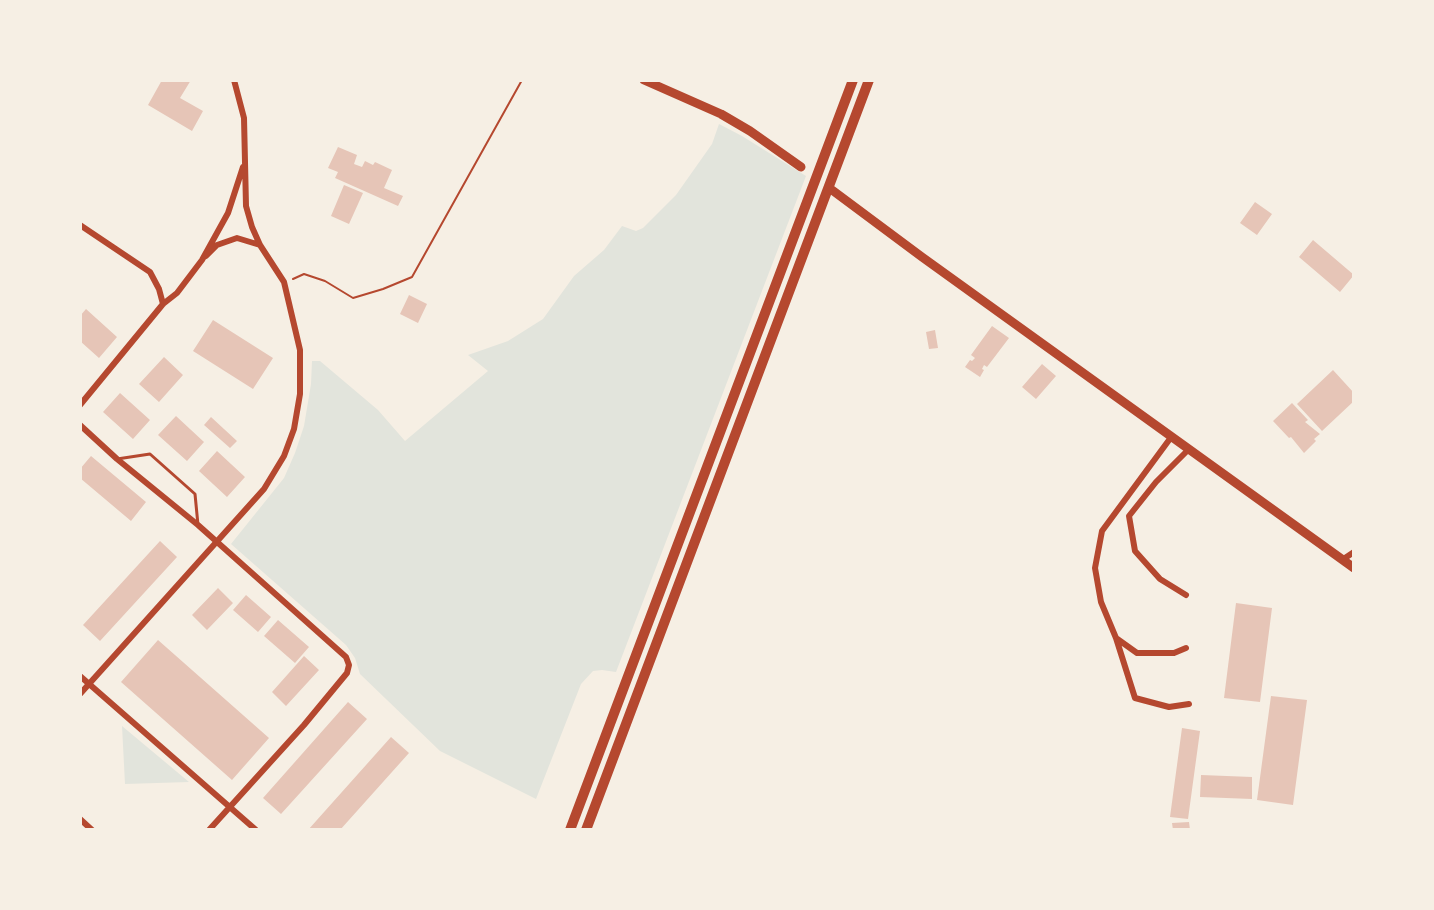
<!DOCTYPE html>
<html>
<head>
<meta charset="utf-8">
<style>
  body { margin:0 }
  #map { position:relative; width:1434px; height:910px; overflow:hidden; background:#f6efe4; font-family:"PT Sans Narrow",sans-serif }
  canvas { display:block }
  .frame { position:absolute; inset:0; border:82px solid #f6efe4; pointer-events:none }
</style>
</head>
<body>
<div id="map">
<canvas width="1434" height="910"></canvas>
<div class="frame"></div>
</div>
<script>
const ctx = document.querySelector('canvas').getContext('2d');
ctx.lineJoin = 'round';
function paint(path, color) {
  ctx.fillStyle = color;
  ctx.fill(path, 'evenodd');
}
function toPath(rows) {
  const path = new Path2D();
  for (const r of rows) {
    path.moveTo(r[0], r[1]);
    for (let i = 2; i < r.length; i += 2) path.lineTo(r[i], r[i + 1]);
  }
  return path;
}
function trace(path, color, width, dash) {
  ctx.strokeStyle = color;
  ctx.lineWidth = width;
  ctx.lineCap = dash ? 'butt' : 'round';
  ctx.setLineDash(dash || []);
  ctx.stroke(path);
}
paint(toPath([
  [719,124,742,136,806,176,616,672,602,670,593,671,581,684,536,799,440,751,360,674,355,658,346,645,231,544,284,478,295,453,304,426,311,384,312,361,320,361,378,410,405,441,488,371,468,355,508,341,543,319,574,276,604,250,622,226,636,231,643,228,676,195,712,144],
  [122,726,189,782,125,784]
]), '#e2e4dc');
paint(toPath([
  [162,80,191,80,180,98,203,111,192,131,148,105],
  [338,147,357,155,354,164,362,167,365,161,373,165,375,162,392,170,384,188,403,196,398,206,335,178,338,172,328,168],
  [344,185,363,193,349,224,331,216],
  [1255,202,1272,214,1257,235,1240,223],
  [1313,240,1354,275,1340,292,1299,257],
  [409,295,427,304,418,323,400,314],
  [86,309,117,337,99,358,80,341,80,316],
  [213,320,273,358,253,389,193,351],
  [992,326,1009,338,987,367,984,365,982,369,984,370,980,377,965,367,970,360,972,361,975,358,971,355],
  [935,330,938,348,929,349,926,332],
  [164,357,183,375,159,402,139,384],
  [1042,364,1056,376,1036,399,1022,387],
  [1333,370,1354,393,1354,401,1322,431,1297,404],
  [120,393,150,420,133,439,103,412],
  [1292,403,1308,420,1305,422,1320,434,1314,439,1316,441,1304,453,1291,437,1289,438,1273,421],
  [176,416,204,442,187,461,158,435],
  [211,417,237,441,230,448,204,425],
  [217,451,245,477,227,497,199,471],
  [91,456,146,502,131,521,80,478,80,469],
  [160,541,177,557,100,641,83,625],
  [218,588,233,603,207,630,192,615],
  [246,595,271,617,258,632,233,610],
  [1236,603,1272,608,1260,702,1224,698],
  [278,620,309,647,295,663,264,636],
  [158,640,269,738,232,780,121,682],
  [304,656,319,670,286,706,272,692],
  [1271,696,1307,700,1293,805,1257,800],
  [348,702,367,719,281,814,263,798],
  [1182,728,1200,731,1188,819,1170,817],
  [391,737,409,753,340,830,308,830],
  [1201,775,1252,777,1252,799,1200,797],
  [1189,822,1190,830,1173,830,1172,823]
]), '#e6c5b7');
trace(toPath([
  [293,279,304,274,325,281,353,298,383,289,412,277,522,80]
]), '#b5482f', 2);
trace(toPath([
  [117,459,150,454,195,494,198,525]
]), '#b5482f', 3);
trace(toPath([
  [80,225,150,272,159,289,163,304],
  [206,256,217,245,237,238,260,245],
  [80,405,163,304,177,293,202,260,228,213,243,167],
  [80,425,117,459,198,525,346,657,349,665,347,673,304,725,209,830],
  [1172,436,1102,531,1095,568,1101,602,1116,638,1135,698,1169,707,1189,704],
  [1342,560,1354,552],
  [1186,595,1160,579,1135,551,1129,516,1156,482,1189,449],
  [1116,638,1137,653,1174,653,1186,648],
  [80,676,256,830],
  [80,694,264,489,284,456,294,429,300,394,300,350,284,282,260,245,252,227,246,206,244,118,234,80],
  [80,819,92,830]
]), '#b5482f', 6);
trace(toPath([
  [644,80,721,114,750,131,801,167],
  [832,190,922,257,1354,568]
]), '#b5482f', 9);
trace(toPath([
  [570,830,853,80],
  [586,830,869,80]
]), '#b5482f', 10);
</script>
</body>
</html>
